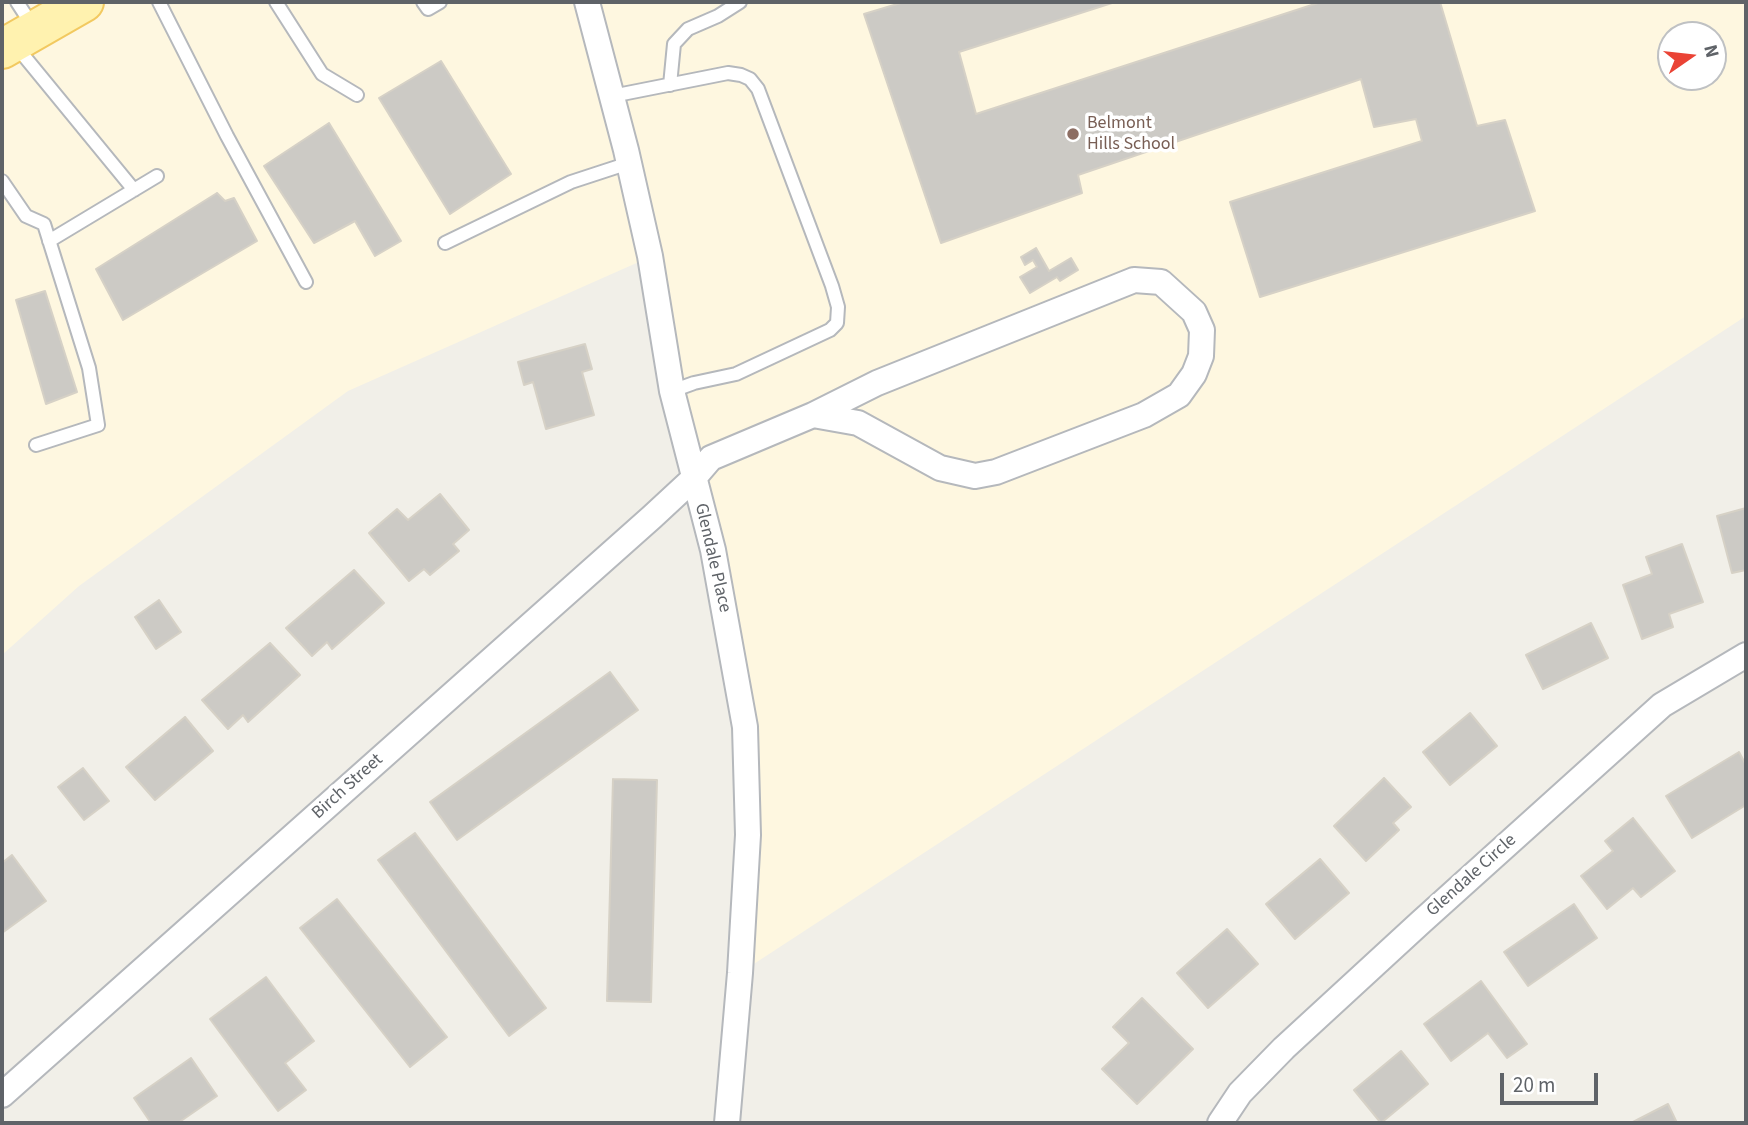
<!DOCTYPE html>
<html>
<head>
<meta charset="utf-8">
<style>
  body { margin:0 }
  #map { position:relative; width:1748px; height:1125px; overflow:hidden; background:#f1efe8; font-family:"Source Sans 3",sans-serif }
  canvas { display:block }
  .frame { position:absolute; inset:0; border:4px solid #5f6368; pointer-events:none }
  .north { position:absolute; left:1657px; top:21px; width:70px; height:70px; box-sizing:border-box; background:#fff; border:2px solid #bfc1c3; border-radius:50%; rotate:76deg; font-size:19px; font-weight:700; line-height:28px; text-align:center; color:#5f6368 }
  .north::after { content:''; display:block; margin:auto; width:24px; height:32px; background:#ea4335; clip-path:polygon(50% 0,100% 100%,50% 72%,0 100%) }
  .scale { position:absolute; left:1500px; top:1073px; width:98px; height:32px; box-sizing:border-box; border:4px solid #5f6368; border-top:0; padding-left:9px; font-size:21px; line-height:24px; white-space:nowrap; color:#5f6368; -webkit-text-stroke:5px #fff; paint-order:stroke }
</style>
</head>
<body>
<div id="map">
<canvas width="1748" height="1125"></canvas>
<div class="frame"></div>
<div class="north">N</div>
<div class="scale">20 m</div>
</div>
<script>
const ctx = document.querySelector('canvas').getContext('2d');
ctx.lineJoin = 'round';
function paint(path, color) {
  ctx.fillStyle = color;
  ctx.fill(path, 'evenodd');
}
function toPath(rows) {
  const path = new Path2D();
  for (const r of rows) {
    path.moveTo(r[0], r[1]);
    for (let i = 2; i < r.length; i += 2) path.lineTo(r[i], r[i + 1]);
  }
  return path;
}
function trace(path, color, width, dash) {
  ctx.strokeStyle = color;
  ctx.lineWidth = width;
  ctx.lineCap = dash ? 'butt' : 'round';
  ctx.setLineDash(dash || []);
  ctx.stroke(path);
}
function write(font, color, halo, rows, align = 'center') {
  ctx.font = font + ' "Source Sans 3",sans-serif';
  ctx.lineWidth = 7;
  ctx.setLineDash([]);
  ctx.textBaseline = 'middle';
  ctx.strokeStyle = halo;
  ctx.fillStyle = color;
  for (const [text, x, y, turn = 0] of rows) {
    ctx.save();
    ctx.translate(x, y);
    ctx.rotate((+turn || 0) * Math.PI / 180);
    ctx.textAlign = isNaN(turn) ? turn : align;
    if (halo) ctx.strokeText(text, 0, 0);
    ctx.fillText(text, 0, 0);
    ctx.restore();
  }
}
paint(toPath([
  [2,2,1746,2,1746,316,740,973,745,727,650,257,348,391,79,586,2,655],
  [1671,35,1713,35,1713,77,1671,77]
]), '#fef7e0');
const building = toPath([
  [904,2,1115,2,959,52,976,114,1321,2,1440,2,1477,126,1505,120,1535,211,1260,297,1230,202,1422,141,1416,119,1374,127,1361,79,1078,175,1082,193,941,243,864,14,904,2],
  [441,61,511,174,450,214,379,98,441,61],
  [329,123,401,241,375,256,355,221,314,243,264,166,329,123],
  [217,193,225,201,234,198,257,241,123,320,96,269,217,193],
  [1036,248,1049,271,1071,258,1078,270,1060,281,1057,277,1030,293,1020,277,1037,267,1033,260,1025,265,1021,257,1036,248],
  [45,291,77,392,46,404,16,300,45,291],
  [585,344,592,369,582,372,594,415,546,429,533,382,524,385,518,362,585,344],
  [440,494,469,530,453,544,459,551,430,575,424,569,409,581,369,533,397,509,408,520,440,494],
  [1746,508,1746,570,1732,573,1717,516,1746,508],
  [1682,544,1703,602,1669,614,1673,627,1642,639,1623,585,1652,574,1646,557,1682,544],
  [354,570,384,603,332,649,327,642,312,656,286,628,354,570],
  [159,600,181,632,156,649,135,617,159,600],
  [1591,623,1608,658,1543,689,1526,655,1591,623],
  [270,643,300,675,248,722,243,715,228,729,202,700,270,643],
  [610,672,638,710,457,840,430,802,610,672],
  [1470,713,1497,746,1450,785,1423,752,1470,713],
  [185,717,213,751,155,800,126,767,185,717],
  [1739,752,1746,765,1746,805,1692,838,1666,796,1739,752],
  [83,768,109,801,84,820,58,787,83,768],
  [1384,778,1411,807,1393,823,1399,830,1366,861,1334,826,1384,778],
  [613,779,657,780,651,1002,607,1001,613,779],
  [1633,818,1675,871,1641,897,1633,888,1607,909,1581,876,1613,851,1605,841,1633,818],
  [415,833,546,1008,509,1036,378,860,415,833],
  [12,855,46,901,2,933,2,863,12,855],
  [1320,859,1349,893,1295,939,1266,904,1320,859],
  [337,899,447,1037,410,1067,300,928,337,899],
  [1574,904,1597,938,1528,986,1504,952,1574,904],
  [1227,929,1258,964,1208,1008,1177,973,1227,929],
  [266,977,314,1041,285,1063,306,1090,278,1111,210,1019,266,977],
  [1481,981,1527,1044,1507,1058,1488,1033,1451,1061,1424,1024,1481,981],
  [1142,998,1193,1049,1137,1104,1102,1069,1129,1043,1113,1027,1142,998],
  [1401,1051,1428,1084,1381,1123,1354,1090,1401,1051],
  [191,1058,217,1096,178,1123,151,1123,134,1098,191,1058],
  [1668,1104,1677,1123,1631,1123,1668,1104]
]);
paint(building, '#cccac5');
trace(building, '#d6d1c6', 2);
const service = toPath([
  [17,2,34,28],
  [159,2,227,136,306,282],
  [276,2,322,74,357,95],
  [423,2,428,9,440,2],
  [15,45,134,190],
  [670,85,674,44,688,29,718,16,740,2],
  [612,96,728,73,741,75,750,79,758,89,832,286,838,307,837,323,830,330,736,374,694,383,672,391],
  [2,181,26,216,44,224,89,368,98,425,36,445],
  [49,241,157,176],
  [445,243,571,182,629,163]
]);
const minor = toPath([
  [587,2,626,150,650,256,672,391,713,550,745,727,748,835,740,973,727,1123],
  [1134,280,1161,282,1194,312,1202,330,1201,356,1194,374,1179,395,1144,415,996,472,975,476,940,468,858,423,813,415,877,383,1134,280],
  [2,1095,652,517,693,479,711,458,813,415],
  [1220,1123,1240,1093,1284,1048,1421,922,1662,705,1746,655]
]);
const primary = toPath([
  [2,49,84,2]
]);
trace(service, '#b5b8bc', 16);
trace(minor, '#b5b8bc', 28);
trace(primary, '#f2c960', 42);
trace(service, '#fff', 12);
trace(minor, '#fff', 24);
trace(primary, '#fff2af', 38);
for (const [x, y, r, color] of [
  [1073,134,7,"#8d6e63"]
]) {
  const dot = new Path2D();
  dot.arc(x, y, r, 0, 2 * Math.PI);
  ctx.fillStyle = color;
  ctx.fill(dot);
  trace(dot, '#fff', 2.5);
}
write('18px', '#785e54', '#fff', [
  ["Belmont",1087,124],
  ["Hills School",1087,145]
], 'left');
write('18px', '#5f6368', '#fff', [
  ["Glendale Place",712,558,77],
  ["Birch Street",348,787,-42],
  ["Glendale Circle",1472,876,-42]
]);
</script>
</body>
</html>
